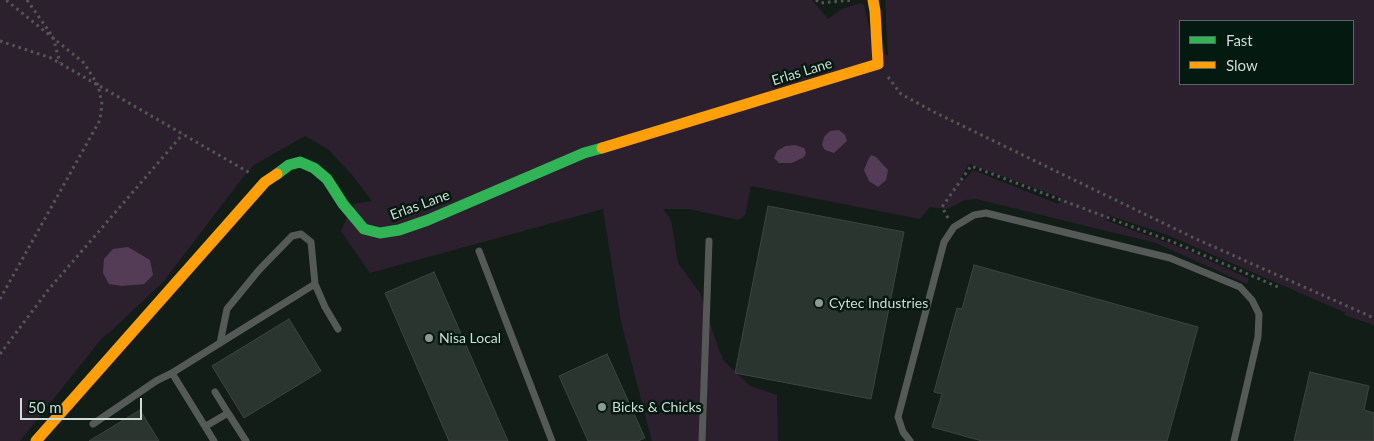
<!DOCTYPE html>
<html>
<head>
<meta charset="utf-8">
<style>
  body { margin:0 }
  #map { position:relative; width:1374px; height:441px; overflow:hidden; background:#121d18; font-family:Lato,sans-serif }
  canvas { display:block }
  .legend { position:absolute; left:1179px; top:20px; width:175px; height:65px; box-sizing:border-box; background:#041910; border:1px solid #55675f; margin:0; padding:6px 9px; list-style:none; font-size:15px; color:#cfdcd6 }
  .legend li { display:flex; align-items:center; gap:10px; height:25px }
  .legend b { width:25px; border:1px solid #55675f }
  .scale { position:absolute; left:20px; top:398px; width:122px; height:22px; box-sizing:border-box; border:2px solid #cfdcd6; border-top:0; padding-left:6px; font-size:15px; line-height:18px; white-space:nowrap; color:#cfdcd6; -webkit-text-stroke:4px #041910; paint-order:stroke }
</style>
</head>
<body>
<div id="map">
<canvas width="1374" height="441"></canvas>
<ul class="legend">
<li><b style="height:6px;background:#30b455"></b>Fast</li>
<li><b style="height:6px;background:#ff9f0a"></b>Slow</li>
</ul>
<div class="scale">50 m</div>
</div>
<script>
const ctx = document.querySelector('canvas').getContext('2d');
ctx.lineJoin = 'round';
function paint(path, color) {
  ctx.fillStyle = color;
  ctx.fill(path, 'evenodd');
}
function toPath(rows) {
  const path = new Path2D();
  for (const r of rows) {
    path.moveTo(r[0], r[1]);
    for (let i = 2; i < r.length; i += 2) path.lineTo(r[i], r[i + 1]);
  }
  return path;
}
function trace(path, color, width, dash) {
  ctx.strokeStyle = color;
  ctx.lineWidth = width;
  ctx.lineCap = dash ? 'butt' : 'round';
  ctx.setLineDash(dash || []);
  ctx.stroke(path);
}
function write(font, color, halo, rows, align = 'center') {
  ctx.font = font + ' Lato,sans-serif';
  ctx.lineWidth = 5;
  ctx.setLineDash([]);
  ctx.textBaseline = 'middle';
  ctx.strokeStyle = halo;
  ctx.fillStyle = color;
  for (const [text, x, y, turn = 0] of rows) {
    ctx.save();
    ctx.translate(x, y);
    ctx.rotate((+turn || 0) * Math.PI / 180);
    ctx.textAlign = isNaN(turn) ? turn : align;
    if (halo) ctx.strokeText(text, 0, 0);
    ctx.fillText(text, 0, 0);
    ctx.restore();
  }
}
paint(toPath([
  [0,0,812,0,828,19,842,9,860,3,864,5,873,45,888,56,885,0,1374,0,1374,325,1344,315,1346,313,1165,234,1108,215,1105,220,1187,250,1249,279,1247,284,1156,243,976,199,965,200,947,209,930,207,920,219,751,186,745,215,739,220,689,209,663,209,671,220,678,263,700,293,719,350,724,361,750,386,777,395,778,441,652,441,621,322,603,209,370,273,341,231,353,204,372,201,353,176,328,149,305,136,254,165,244,176,163,282,110,332,102,338,20,441,0,441],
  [1180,21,1353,21,1353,84,1180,84],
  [795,145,792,163,779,163,774,158,777,151,785,146],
  [969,164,1062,198,1058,204,973,170,963,182,960,179]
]), '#2c202e');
paint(toPath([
  [839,130,845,135,847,141,834,153,825,150,822,145,824,137,830,131],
  [795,145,804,148,806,153,804,157,792,163,779,163,774,158,777,151,785,146],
  [871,155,876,157,888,170,886,180,878,187,869,181,864,170,868,160],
  [128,247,150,260,153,275,144,284,122,286,109,284,103,273,104,259,113,249]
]), '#543c57');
const building = toPath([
  [768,206,904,232,871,399,735,373,768,206],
  [974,265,1198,327,1167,441,982,441,932,427,942,394,934,392,957,308,962,309,974,265],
  [434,272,508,441,449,441,385,293,434,272],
  [289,319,321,371,244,418,212,366,289,319],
  [607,354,645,438,638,441,588,441,559,376,607,354],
  [1310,372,1369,386,1364,410,1374,413,1374,441,1294,441,1310,372],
  [140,410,159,441,89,441,140,410]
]);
paint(building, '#2b3530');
trace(building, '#3c4541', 1);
trace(toPath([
  [27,0,53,37,60,63],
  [816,0,820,3,853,0],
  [0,41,51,58,250,173],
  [888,77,901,94,934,112,1194,238,1374,318],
  [948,218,942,207,971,166,1178,244,1278,287],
  [0,299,100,120,102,104,98,85,84,63,6,0],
  [0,354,49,289,183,134]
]), '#535856', 3, [2.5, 4]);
trace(toPath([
  [479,251,552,441],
  [315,284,325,307,338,329],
  [215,392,228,413],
  [93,424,156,381,172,373],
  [206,426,228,413,246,441],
  [214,441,172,373,220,343,315,284,311,242,301,234,292,236,259,270,227,309,220,343],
  [702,441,709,241],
  [910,441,903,432,898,417,944,242,954,227,974,215,986,213,1170,258,1240,287,1252,300,1259,314,1258,337,1234,441]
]), '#555a58', 7);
trace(toPath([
  [277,174,289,165,300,162,314,168,327,179,343,204,364,229,380,233,399,230,428,220,584,153,602,148]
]), '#30b455', 11);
trace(toPath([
  [602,148,878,64,875,11,873,0],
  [36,441,265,182,277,174]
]), '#ff9f0a', 11);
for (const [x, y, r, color] of [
  [819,303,5,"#8d9994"],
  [429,338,5,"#8d9994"],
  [602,407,5,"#8d9994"]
]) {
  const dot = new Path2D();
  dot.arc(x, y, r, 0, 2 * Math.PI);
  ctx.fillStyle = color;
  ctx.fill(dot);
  trace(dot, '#041910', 2);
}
write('14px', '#cfdcd6', '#041910', [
  ["Erlas Lane",802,72,-17],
  ["Erlas Lane",420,205,-20]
]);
write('14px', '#cfdcd6', '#041910', [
  ["Cytec Industries",829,303],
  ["Nisa Local",439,338],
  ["Bicks & Chicks",612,407]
], 'left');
</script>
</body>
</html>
